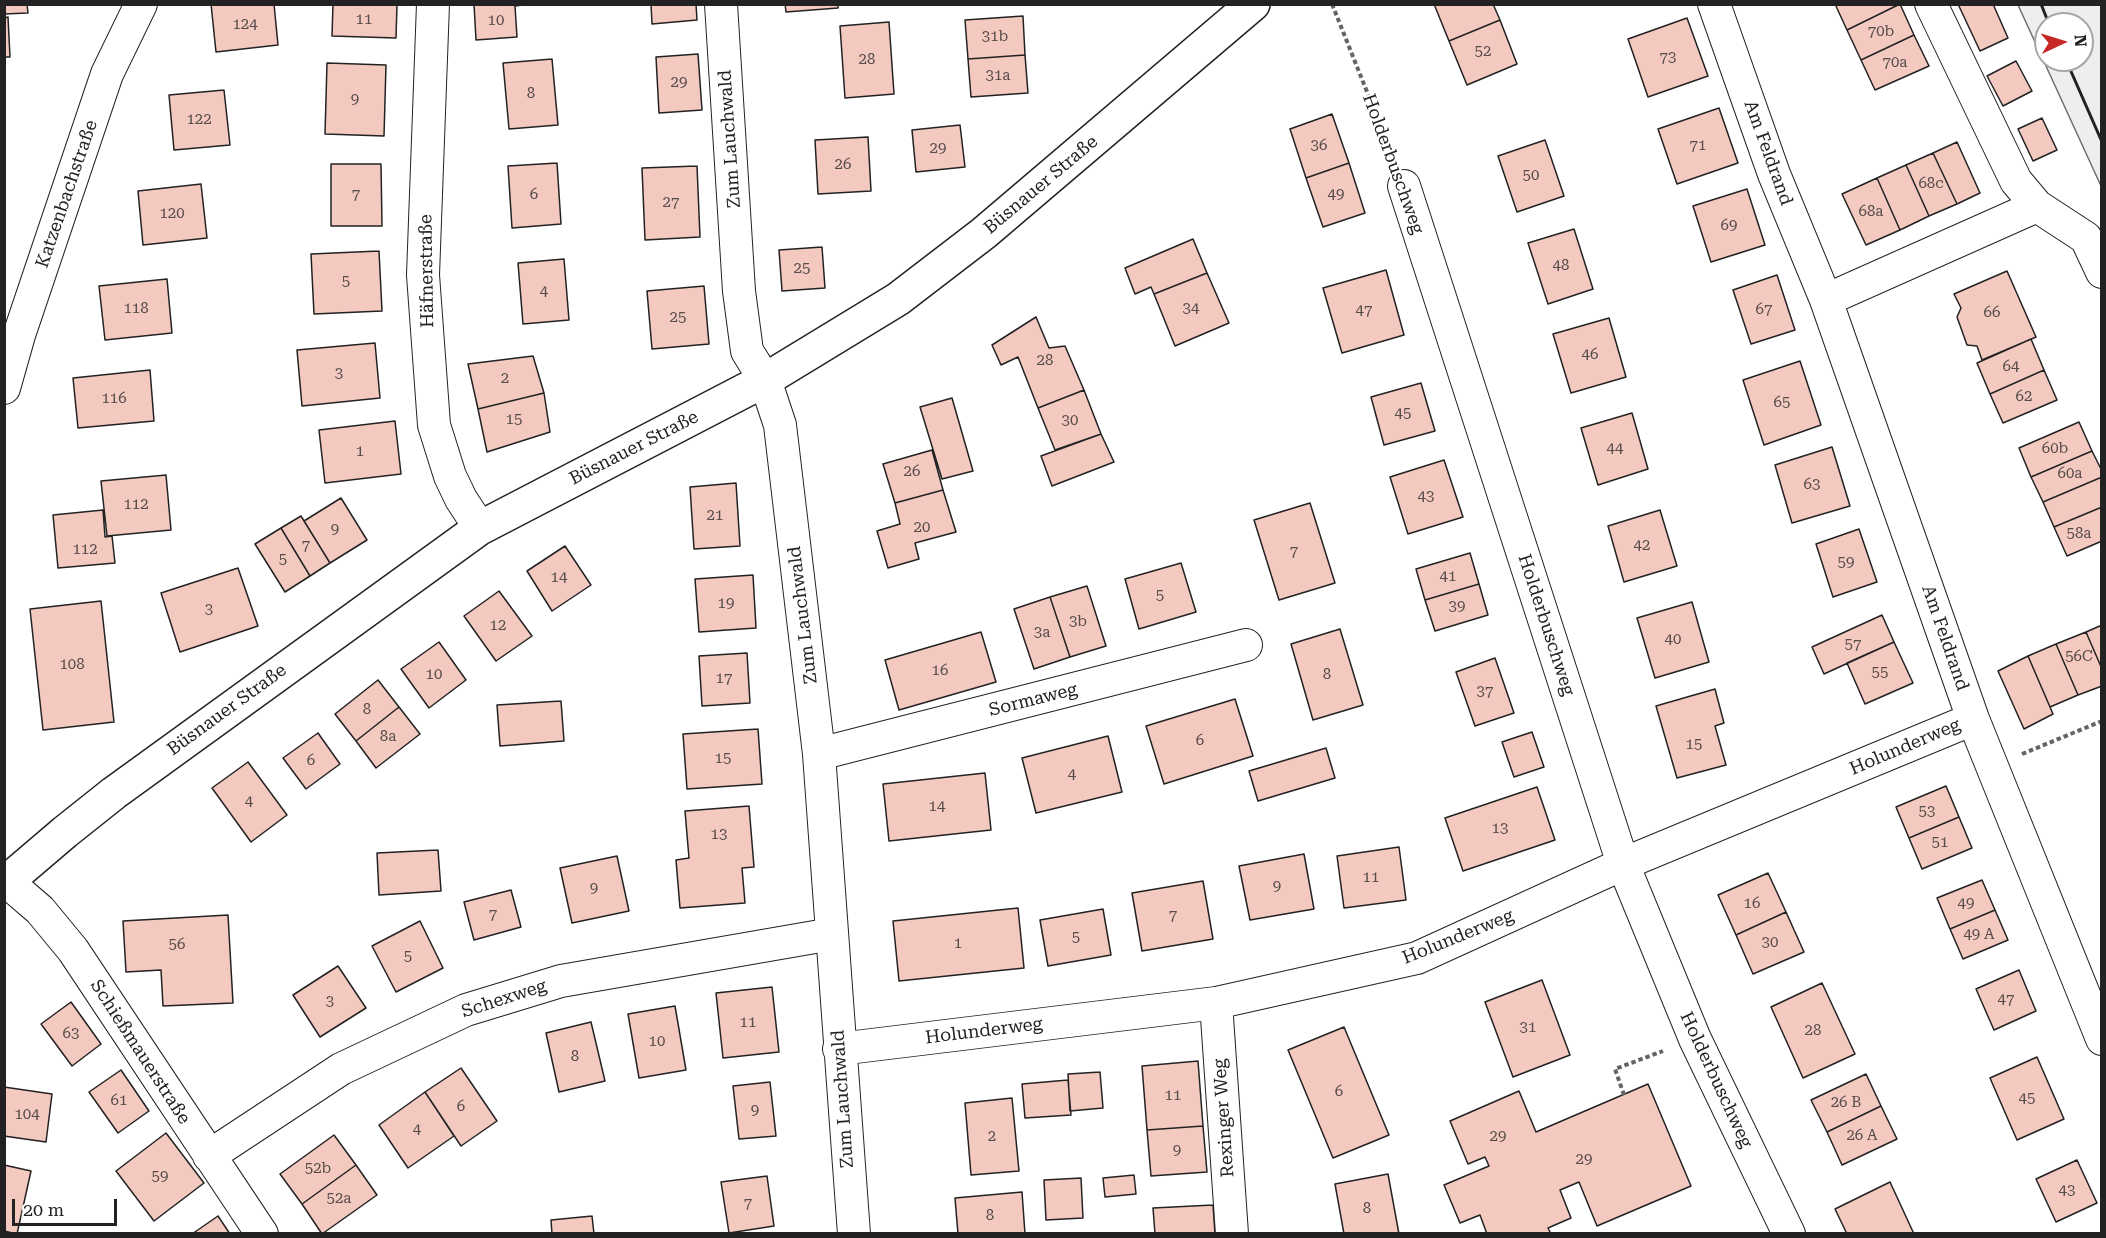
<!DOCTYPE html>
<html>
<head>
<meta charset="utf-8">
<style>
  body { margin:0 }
  #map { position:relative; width:2106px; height:1238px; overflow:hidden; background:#fff; font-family:"Roboto Serif",serif }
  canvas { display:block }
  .frame { position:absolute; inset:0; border:6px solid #222; pointer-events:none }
  .north { position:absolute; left:2034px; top:12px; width:60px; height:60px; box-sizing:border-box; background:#fff; border:2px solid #a7a7a7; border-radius:50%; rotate:86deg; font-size:16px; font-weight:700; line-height:24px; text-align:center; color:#222 }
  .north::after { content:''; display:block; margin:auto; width:21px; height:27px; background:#c62828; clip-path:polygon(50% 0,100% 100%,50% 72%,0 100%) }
  .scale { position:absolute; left:12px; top:1199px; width:105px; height:27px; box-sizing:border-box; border:3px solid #222; border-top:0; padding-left:8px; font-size:18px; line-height:21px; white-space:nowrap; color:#222; -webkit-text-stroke:4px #fff; paint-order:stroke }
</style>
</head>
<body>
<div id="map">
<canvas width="2106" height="1238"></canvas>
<div class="frame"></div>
<div class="north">N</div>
<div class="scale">20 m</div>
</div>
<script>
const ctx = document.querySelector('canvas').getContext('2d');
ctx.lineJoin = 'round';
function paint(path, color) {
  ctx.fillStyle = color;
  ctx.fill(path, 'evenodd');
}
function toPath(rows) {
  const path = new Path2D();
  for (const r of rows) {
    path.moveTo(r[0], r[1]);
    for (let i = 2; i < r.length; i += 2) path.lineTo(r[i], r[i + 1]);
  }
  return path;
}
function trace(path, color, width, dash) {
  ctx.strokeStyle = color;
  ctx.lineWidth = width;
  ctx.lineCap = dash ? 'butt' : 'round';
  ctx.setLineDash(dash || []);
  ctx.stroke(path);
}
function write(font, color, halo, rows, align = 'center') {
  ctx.font = font + ' "Roboto Serif",serif';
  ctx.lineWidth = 4.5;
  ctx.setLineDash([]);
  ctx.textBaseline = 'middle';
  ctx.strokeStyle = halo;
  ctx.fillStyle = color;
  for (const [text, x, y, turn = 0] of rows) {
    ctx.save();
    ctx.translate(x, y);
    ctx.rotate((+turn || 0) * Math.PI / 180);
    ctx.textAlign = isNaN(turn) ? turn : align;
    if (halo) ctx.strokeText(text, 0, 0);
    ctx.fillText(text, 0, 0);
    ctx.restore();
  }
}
const green = toPath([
  [2018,5,2101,5,2101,186,2018,5],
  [2046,24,2082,24,2082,60,2046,60,2046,24]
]);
paint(green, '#eee');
trace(green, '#6f6f6f', 1.5);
const building = toPath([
  [4,4,27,4,28,13,4,14,4,4],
  [211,4,274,4,278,45,216,52,211,4],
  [333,4,397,4,396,38,332,36,333,4],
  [474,4,531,4,515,6,517,37,476,40,474,4],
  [651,4,696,4,697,20,652,24,651,4],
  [785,4,838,4,838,8,786,12,785,4],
  [1434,4,1493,4,1500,20,1449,41,1434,4],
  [1835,4,1900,4,1847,30,1835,4],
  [1900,4,1914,35,1861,60,1847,30,1900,4],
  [1958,4,1993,4,2008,38,1980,51,1958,4],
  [1023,16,1025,55,968,59,965,20,1023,16],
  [8,17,10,57,4,57,4,18,8,17],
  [1687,18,1708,76,1648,97,1628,39,1687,18],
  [1500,20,1517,64,1467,85,1449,41,1500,20],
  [889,22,894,94,845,98,840,26,889,22],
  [1914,35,1929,66,1875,90,1861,60,1914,35],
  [698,54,702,110,659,113,656,57,698,54],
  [1025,55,1028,93,971,97,968,59,1025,55],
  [552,59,558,125,509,129,503,63,552,59],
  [2016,61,2032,91,2003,106,1987,76,2016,61],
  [327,63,386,65,384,136,325,134,327,63],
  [224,90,230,145,174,150,169,95,224,90],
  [1719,108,1738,163,1677,184,1658,129,1719,108],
  [1332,114,1349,163,1306,178,1290,129,1332,114],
  [2042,118,2057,150,2033,161,2018,129,2042,118],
  [960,125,965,167,916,172,912,130,960,125],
  [868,137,871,191,818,194,815,140,868,137],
  [1545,140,1564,196,1517,212,1498,156,1545,140],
  [1957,142,1980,193,1957,204,1933,153,1957,142],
  [1933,153,1957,204,1929,216,1906,165,1933,153],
  [557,163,561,224,512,228,508,166,557,163],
  [1349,163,1365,213,1323,227,1306,178,1349,163],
  [331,164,381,164,382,226,331,226,331,164],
  [1906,165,1929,216,1900,230,1877,178,1906,165],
  [697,166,700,237,645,240,642,168,697,166],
  [1877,178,1900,230,1866,245,1842,194,1877,178],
  [201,184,207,238,143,245,138,191,201,184],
  [1747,189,1765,245,1711,262,1693,206,1747,189],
  [1574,229,1593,289,1548,304,1528,243,1574,229],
  [1193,239,1207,273,1154,294,1151,287,1135,294,1125,268,1193,239],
  [822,247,825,288,782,291,779,250,822,247],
  [379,251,382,311,314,314,311,254,379,251],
  [564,259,569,320,523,324,518,263,564,259],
  [1386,270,1404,335,1342,353,1323,288,1386,270],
  [2007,271,2036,337,1982,360,1977,346,1967,345,1957,317,1961,308,1954,294,2007,271],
  [1207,273,1229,323,1175,346,1154,294,1207,273],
  [1777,275,1795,330,1751,344,1733,290,1777,275],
  [167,279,172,333,105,340,99,286,167,279],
  [704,286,709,344,652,349,647,291,704,286],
  [1036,317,1049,348,1065,346,1084,390,1038,408,1018,357,1001,365,992,345,1036,317],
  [1609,318,1626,377,1571,393,1553,334,1609,318],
  [2031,339,2044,370,1990,394,1977,363,2031,339],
  [375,343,380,398,302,406,297,350,375,343],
  [533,356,544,393,478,409,468,364,533,356],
  [1800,361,1821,425,1764,445,1743,380,1800,361],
  [150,370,154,421,78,428,73,378,150,370],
  [2044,370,2057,400,2003,423,1990,394,2044,370],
  [1421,383,1435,431,1384,445,1371,397,1421,383],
  [1084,390,1101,434,1055,450,1038,408,1084,390],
  [544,393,550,432,487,452,478,409,544,393],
  [952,398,973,471,942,479,920,407,952,398],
  [1632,413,1648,469,1598,485,1581,428,1632,413],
  [395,421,401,474,325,483,319,430,395,421],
  [2079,422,2092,451,2031,477,2019,448,2079,422],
  [1101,434,1114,462,1052,486,1041,456,1101,434],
  [1832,447,1850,506,1792,523,1775,465,1832,447],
  [932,450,943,490,895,503,883,464,932,450],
  [2092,451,2102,471,2102,477,2043,502,2031,477,2092,451],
  [1444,460,1463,517,1408,534,1390,477,1444,460],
  [166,475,171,530,107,536,101,481,166,475],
  [2102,477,2102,507,2054,527,2043,502,2102,477],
  [736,483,740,546,694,549,690,487,736,483],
  [943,490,956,532,915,543,919,559,888,568,877,531,900,524,895,503,943,490],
  [341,498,367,540,330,563,304,521,341,498],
  [1310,503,1335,583,1279,600,1254,520,1310,503],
  [2102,507,2102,541,2067,556,2054,527,2102,507],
  [103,510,105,537,112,536,115,563,58,568,53,515,103,510],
  [1660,510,1677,566,1624,582,1608,526,1660,510],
  [301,516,330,563,310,576,281,528,301,516],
  [281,528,310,576,285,592,255,544,281,528],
  [1859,529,1877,582,1833,597,1816,544,1859,529],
  [565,546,591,585,552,611,527,571,565,546],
  [1470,553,1479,584,1425,600,1416,569,1470,553],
  [1181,563,1196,612,1139,629,1125,579,1181,563],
  [238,568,258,626,180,652,161,593,238,568],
  [753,575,756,628,699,632,695,579,753,575],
  [1479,584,1488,615,1435,631,1425,600,1479,584],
  [1087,586,1106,646,1070,657,1050,597,1087,586],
  [499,591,532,636,496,661,464,616,499,591],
  [1050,597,1070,657,1034,669,1014,609,1050,597],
  [101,601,114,722,43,730,30,609,101,601],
  [1692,602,1709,662,1655,678,1637,618,1692,602],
  [1882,615,1894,642,1824,674,1812,647,1882,615],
  [2102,625,2102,669,2086,632,2102,625],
  [1340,629,1363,705,1313,720,1291,644,1340,629],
  [981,632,996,682,899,710,885,660,981,632],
  [2086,632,2102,669,2102,686,2078,695,2056,644,2086,632],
  [439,642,466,680,429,708,401,669,439,642],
  [1894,642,1913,683,1865,704,1847,663,1894,642],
  [2056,644,2078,695,2050,707,2028,656,2056,644],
  [747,653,750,703,702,706,699,656,747,653],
  [2028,656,2053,714,2024,729,1998,671,2028,656],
  [1495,658,1514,713,1475,726,1456,672,1495,658],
  [378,680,399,707,356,741,335,714,378,680],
  [1715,689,1724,723,1715,726,1726,765,1677,778,1656,706,1715,689],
  [1235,699,1253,756,1164,784,1146,726,1235,699],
  [561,701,564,741,500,746,497,705,561,701],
  [399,707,420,734,376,768,356,741,399,707],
  [758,729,762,784,687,789,683,734,758,729],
  [1532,732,1544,767,1514,777,1502,742,1532,732],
  [318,733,340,764,306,789,283,758,318,733],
  [1108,736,1122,792,1036,813,1022,758,1108,736],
  [1326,748,1335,778,1258,801,1249,771,1326,748],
  [248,762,287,815,251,842,212,788,248,762],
  [985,773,991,830,889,841,883,784,985,773],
  [1946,786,1959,817,1909,838,1896,807,1946,786],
  [1537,787,1555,840,1463,871,1445,818,1537,787],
  [749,806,754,867,742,868,745,903,680,908,676,860,689,858,685,811,749,806],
  [1959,817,1972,848,1922,869,1909,838,1959,817],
  [1399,847,1406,900,1344,908,1337,856,1399,847],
  [438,850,441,891,379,895,377,853,438,850],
  [1304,854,1314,909,1250,920,1239,866,1304,854],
  [617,856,629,911,572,923,560,868,617,856],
  [1768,873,1786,912,1736,935,1718,895,1768,873],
  [1982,880,1995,910,1950,929,1937,898,1982,880],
  [1203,881,1213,939,1142,951,1132,893,1203,881],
  [511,890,521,927,474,940,464,902,511,890],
  [1018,908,1024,968,899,981,893,921,1018,908],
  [1103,909,1111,955,1048,966,1040,920,1103,909],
  [1995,910,2008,940,1963,959,1950,929,1995,910],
  [1786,912,1804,952,1753,974,1736,935,1786,912],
  [228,915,233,1003,163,1006,161,970,126,972,123,921,228,915],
  [420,921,443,968,396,992,372,946,420,921],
  [338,966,366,1008,320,1037,293,995,338,966],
  [2019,970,2036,1011,1994,1030,1976,989,2019,970],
  [1542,980,1570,1055,1513,1077,1485,1002,1542,980],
  [1822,983,1855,1054,1803,1078,1771,1007,1822,983],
  [772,987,779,1052,723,1058,716,993,772,987],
  [71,1002,101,1044,72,1066,41,1024,71,1002],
  [675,1006,686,1070,639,1078,628,1014,675,1006],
  [591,1022,605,1081,559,1092,546,1033,591,1022],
  [1344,1027,1389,1135,1333,1158,1288,1050,1344,1027],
  [2037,1057,2064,1119,2017,1140,1990,1078,2037,1057],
  [1198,1061,1203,1126,1147,1130,1142,1066,1198,1061],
  [461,1068,497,1121,461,1146,425,1092,461,1068],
  [121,1070,149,1111,118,1133,89,1092,121,1070],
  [1100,1072,1103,1108,1070,1111,1068,1074,1100,1072],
  [1866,1074,1881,1106,1827,1132,1811,1100,1866,1074],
  [1068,1080,1071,1115,1025,1118,1022,1084,1068,1080],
  [770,1082,776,1136,739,1139,733,1086,770,1082],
  [1648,1084,1691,1186,1597,1226,1579,1182,1560,1190,1571,1218,1548,1228,1551,1234,1487,1234,1480,1215,1460,1223,1444,1185,1489,1166,1485,1157,1468,1164,1450,1121,1519,1091,1536,1132,1648,1084],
  [4,1087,52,1094,46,1142,4,1136,4,1087],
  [425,1092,454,1136,408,1168,379,1125,425,1092],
  [1012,1098,1019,1171,971,1175,965,1103,1012,1098],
  [1881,1106,1897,1139,1842,1165,1827,1132,1881,1106],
  [1203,1126,1207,1172,1151,1176,1147,1130,1203,1126],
  [166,1133,204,1183,154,1221,116,1171,166,1133],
  [334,1135,356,1165,302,1204,280,1174,334,1135],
  [2077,1160,2097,1203,2056,1222,2036,1179,2077,1160],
  [4,1165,31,1171,17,1234,4,1231,4,1165],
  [356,1165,377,1195,322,1234,302,1204,356,1165],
  [1388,1174,1399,1234,1344,1234,1335,1184,1388,1174],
  [1134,1175,1136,1194,1105,1197,1103,1178,1134,1175],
  [767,1176,774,1226,729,1233,721,1182,767,1176],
  [1081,1178,1083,1218,1046,1220,1044,1180,1081,1178],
  [1890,1182,1914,1234,1847,1234,1835,1209,1890,1182],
  [1022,1192,1025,1234,958,1234,955,1198,1022,1192],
  [1213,1205,1215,1234,1155,1234,1153,1208,1213,1205],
  [218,1216,230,1234,192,1234,218,1216],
  [592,1216,594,1234,552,1234,551,1220,592,1216]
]);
paint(building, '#f3c9c0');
trace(building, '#222', 1.5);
const minor = toPath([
  [433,4,423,275,434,425,450,476,461,499,480,528],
  [721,4,739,291,747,351,765,380,780,425,819,754,854,1234],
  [1714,4,1774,174,1826,300,1973,719,2102,1039],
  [1931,4,2016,181,2037,206,2086,238,2102,272],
  [1404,186,1623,864,1695,1039,1789,1234],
  [1826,300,2037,206],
  [4,388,19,335,107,74,141,4],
  [819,754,1246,645],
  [4,879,40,910,73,950,262,1234],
  [1216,1003,1232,1234],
  [839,1049,1216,1003,1417,958,1623,864,1973,719],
  [209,1156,341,1069,466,1010,561,981,832,934]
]);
const tertiary = toPath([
  [4,884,65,832,114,793,480,528,765,380,898,299,984,233,1253,4]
]);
trace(minor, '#222', 34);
trace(tertiary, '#222', 36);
trace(toPath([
  [1332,4,1393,157],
  [2022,754,2102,721],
  [1624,1095,1615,1069,1663,1051]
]), '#646464', 4, [4.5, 3]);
trace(minor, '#fff', 32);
trace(tertiary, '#fff', 33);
trace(toPath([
  [2041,4,2049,24],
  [2066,60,2102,142]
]), '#222', 3);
write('15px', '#564c4a', null, [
  ["11",364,20],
  ["10",496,21],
  ["124",245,25],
  ["70b",1881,32],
  ["31b",995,37],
  ["52",1483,52],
  ["73",1668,58],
  ["28",867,60],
  ["70a",1895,63],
  ["31a",998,76],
  ["29",679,83],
  ["8",531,94],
  ["9",355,100],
  ["122",199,120],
  ["36",1319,146],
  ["71",1698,146],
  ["29",938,149],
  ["26",843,165],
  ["50",1531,176],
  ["68c",1931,184],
  ["7",356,195],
  ["6",534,195],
  ["49",1336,195],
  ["27",671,203],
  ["68a",1871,212],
  ["120",172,214],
  ["69",1729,226],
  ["48",1561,266],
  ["25",802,269],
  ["5",346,282],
  ["4",544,292],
  ["118",136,309],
  ["34",1191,309],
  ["67",1764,310],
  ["47",1364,311],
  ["66",1992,313],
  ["25",678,318],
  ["46",1590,355],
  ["28",1045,361],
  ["64",2011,367],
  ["3",339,374],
  ["2",505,379],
  ["62",2024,397],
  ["116",114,399],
  ["65",1782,403],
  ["45",1403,414],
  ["15",514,420],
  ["30",1070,421],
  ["44",1615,449],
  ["60b",2055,449],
  ["1",360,452],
  ["26",912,472],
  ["60a",2070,474],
  ["63",1812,485],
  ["43",1426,497],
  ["112",136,505],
  ["21",715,516],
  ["20",922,528],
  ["9",335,530],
  ["58a",2079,534],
  ["7",306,546],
  ["42",1642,546],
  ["112",85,550],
  ["7",1294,552],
  ["5",283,560],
  ["59",1846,563],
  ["41",1448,577],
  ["14",559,578],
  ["5",1160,596],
  ["19",726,604],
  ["39",1457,607],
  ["3",209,610],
  ["3b",1078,622],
  ["12",498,626],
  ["3a",1042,633],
  ["40",1673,640],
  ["57",1853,645],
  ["56C",2079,657],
  ["108",72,665],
  ["16",940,671],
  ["55",1880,673],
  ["10",434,675],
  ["8",1327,675],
  ["17",724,679],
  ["37",1485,692],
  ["8",367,710],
  ["8a",388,737],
  ["6",1200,741],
  ["15",1694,745],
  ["15",723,759],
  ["6",311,761],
  ["4",1072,775],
  ["4",249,802],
  ["14",937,807],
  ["53",1927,812],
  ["13",1500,829],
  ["13",719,835],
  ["51",1940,843],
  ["11",1371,878],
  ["9",1277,887],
  ["9",594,889],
  ["16",1752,904],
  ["49",1966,904],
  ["7",493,915],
  ["7",1173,916],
  ["49 A",1979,935],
  ["5",1076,938],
  ["30",1770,943],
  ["1",958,944],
  ["56",177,945],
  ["5",408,957],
  ["47",2006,1000],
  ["3",330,1002],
  ["11",748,1023],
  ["31",1528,1028],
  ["28",1813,1031],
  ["63",71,1034],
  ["10",657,1042],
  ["8",575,1057],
  ["6",1339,1092],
  ["11",1173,1096],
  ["45",2027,1099],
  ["61",119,1101],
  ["26 B",1846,1103],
  ["6",461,1107],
  ["9",755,1111],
  ["104",27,1115],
  ["4",417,1130],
  ["26 A",1862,1136],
  ["2",992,1137],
  ["29",1498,1137],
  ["9",1177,1151],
  ["29",1584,1160],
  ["52b",318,1169],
  ["59",160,1177],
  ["43",2067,1191],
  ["52a",339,1199],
  ["7",748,1204],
  ["8",1367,1209],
  ["8",990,1216]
]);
write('18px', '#222', '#fff', [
  ["Zum Lauchwald",730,139,-94],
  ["Am Feldrand",1768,153,70],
  ["Holderbuschweg",1393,164,70],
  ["Büsnauer Straße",1041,185,-40],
  ["Katzenbachstraße",67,194,-71],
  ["Häfnerstraße",427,271,-91],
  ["Büsnauer Straße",634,448,-27],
  ["Zum Lauchwald",803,615,-97],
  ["Holderbuschweg",1546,625,72],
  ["Am Feldrand",1945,638,71],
  ["Sormaweg",1033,700,-14],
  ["Büsnauer Straße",227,710,-36],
  ["Holunderweg",1905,747,-23],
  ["Holunderweg",1458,937,-22],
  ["Schexweg",504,999,-18],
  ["Holunderweg",984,1031,-7],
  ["Schießmauerstraße",140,1052,57],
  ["Holderbuschweg",1716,1080,65],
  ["Zum Lauchwald",843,1099,-94],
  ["Rexinger Weg",1224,1118,-94]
]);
</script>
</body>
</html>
